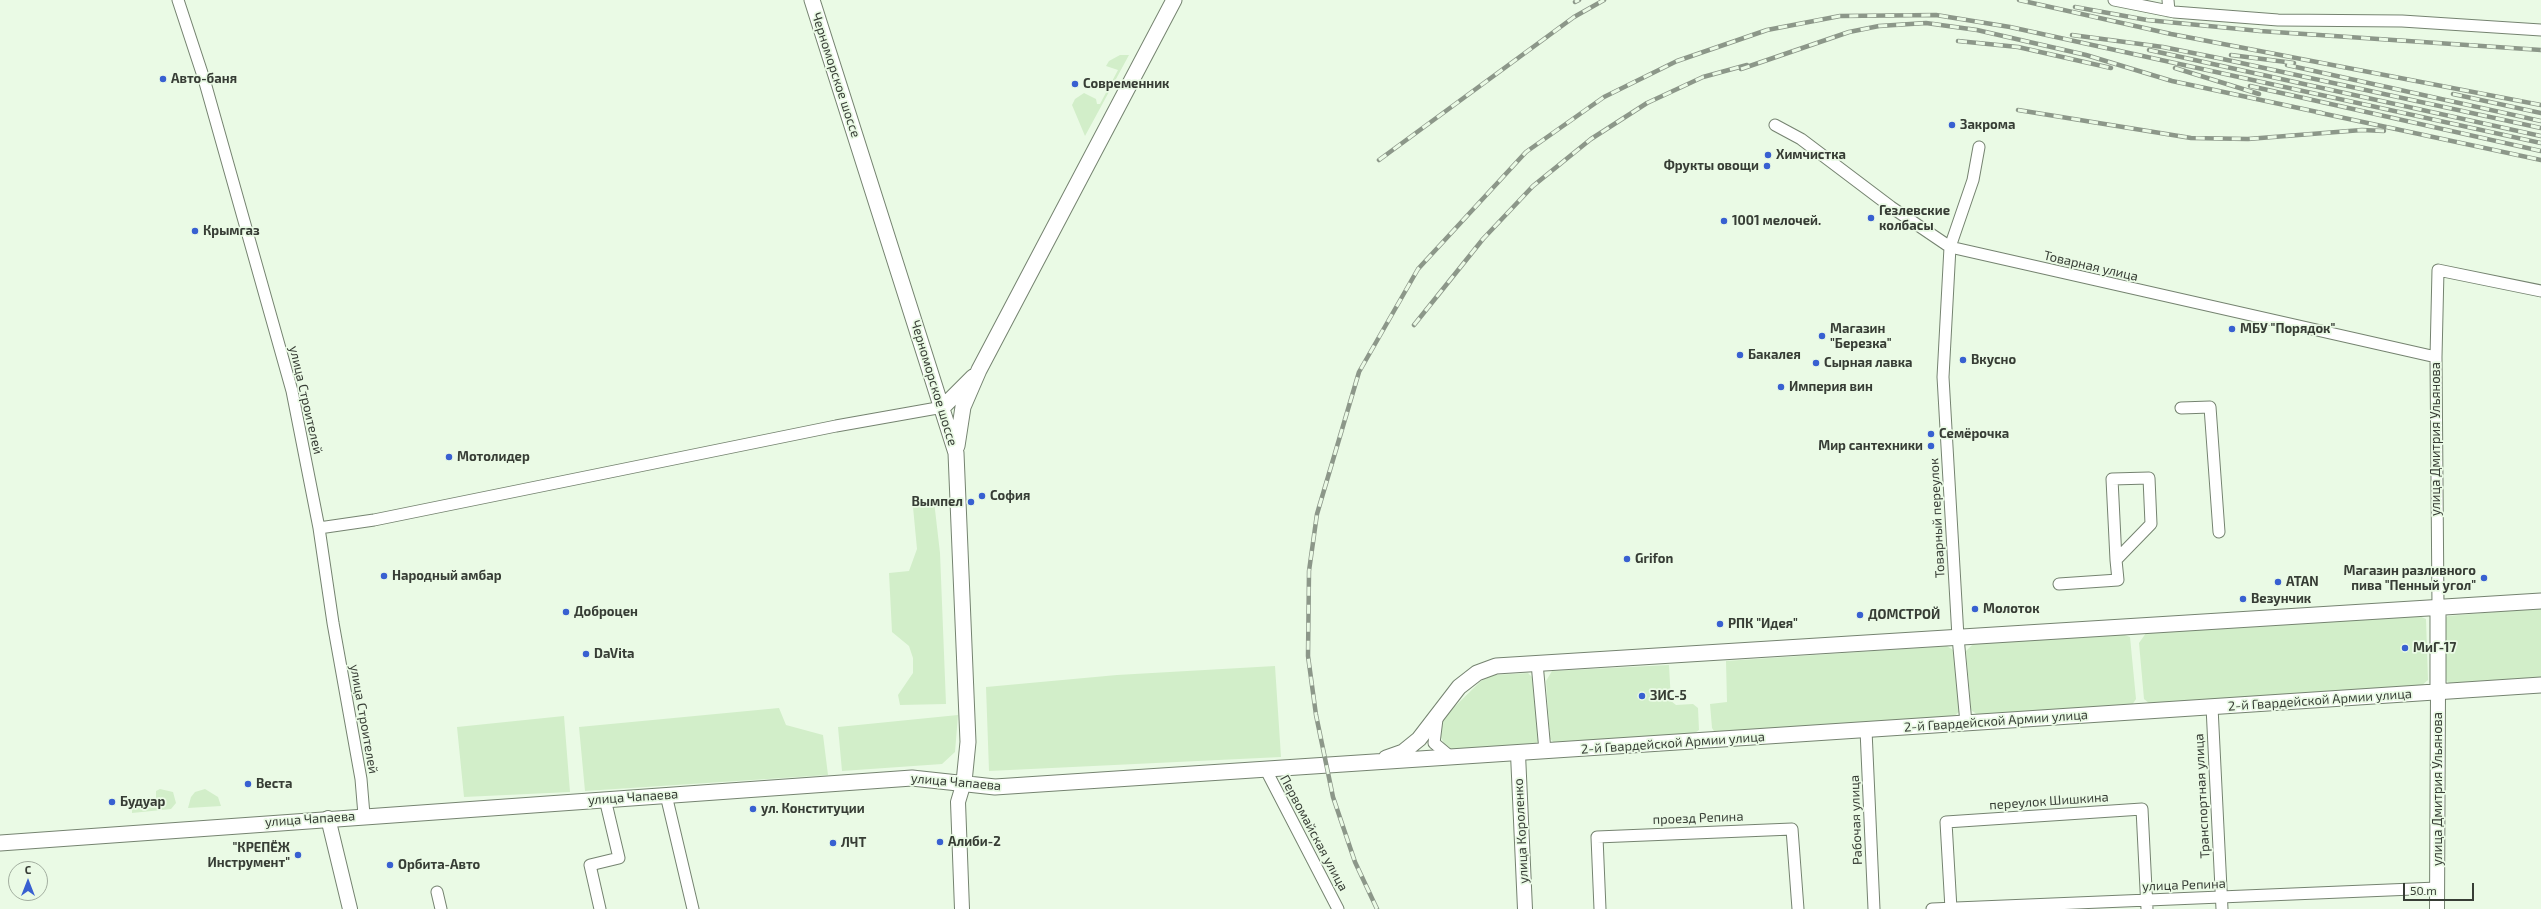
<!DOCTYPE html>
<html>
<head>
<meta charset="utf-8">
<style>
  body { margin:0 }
  #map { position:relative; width:2541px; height:909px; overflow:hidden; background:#eafae5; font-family:"Exo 2",sans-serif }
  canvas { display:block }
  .north { position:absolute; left:8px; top:861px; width:40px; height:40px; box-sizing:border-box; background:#eafae5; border:1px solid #a2ae9f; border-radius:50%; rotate:0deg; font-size:11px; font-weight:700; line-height:16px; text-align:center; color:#373d35 }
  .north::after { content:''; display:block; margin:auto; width:14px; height:18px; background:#3860d1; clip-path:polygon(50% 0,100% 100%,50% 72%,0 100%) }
  .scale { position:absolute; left:2403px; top:883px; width:71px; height:18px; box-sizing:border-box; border:2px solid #373d35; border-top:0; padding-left:5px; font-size:12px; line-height:14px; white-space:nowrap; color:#373d35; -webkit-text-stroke:3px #eafae5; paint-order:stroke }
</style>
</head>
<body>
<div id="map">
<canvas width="2541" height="909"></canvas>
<div class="north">С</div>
<div class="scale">50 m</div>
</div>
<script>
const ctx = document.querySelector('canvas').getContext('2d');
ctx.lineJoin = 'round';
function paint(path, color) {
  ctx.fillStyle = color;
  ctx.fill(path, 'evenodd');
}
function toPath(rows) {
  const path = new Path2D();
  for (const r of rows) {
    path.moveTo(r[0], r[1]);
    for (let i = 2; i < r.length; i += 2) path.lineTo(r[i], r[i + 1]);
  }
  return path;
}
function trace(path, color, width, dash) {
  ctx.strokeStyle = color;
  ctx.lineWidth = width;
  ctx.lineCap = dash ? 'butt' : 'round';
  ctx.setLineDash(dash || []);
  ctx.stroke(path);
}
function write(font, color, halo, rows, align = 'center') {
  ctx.font = font + ' "Exo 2",sans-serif';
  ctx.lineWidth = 3.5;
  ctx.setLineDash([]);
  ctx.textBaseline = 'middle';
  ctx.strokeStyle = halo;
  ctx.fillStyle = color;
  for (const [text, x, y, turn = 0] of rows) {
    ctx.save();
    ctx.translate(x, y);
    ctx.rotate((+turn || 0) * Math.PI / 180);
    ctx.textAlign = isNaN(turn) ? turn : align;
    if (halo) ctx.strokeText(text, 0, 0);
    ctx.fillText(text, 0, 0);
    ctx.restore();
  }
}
paint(toPath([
  [1120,55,1129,55,1085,136,1072,105,1075,99,1084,93,1096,99,1097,104,1100,104,1118,70,1106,66,1109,61],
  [934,501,940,553,946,704,900,705,898,695,913,673,913,658,909,646,892,632,889,573,909,571,917,549,913,507],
  [2541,608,2541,677,2449,683,2444,678,2443,620,2448,616],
  [2417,615,2426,619,2428,680,2421,686,2150,704,2144,699,2139,643,2146,633],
  [2122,634,2130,637,2136,699,2132,705,1978,715,1971,710,1966,651,1973,644],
  [1947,646,1956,652,1959,712,1953,717,1716,734,1712,728,1710,704,1727,702,1726,661],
  [1669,665,1671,701,1676,705,1693,704,1698,708,1699,730,1692,735,1556,744,1550,739,1546,681,1552,671],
  [1275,666,1281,757,989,771,986,687,1117,675],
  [1528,673,1537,682,1540,739,1533,746,1454,751,1444,743,1438,732,1441,720,1481,681,1493,675],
  [779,708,786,725,823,735,828,775,585,791,579,727],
  [958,715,955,752,942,764,842,771,838,727],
  [564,716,570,792,464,797,457,727],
  [160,789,173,792,176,803,171,809,132,813,132,808,156,807,156,791],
  [205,789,218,797,221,806,188,808,191,797,195,792]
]), '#d2eec9');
const minor = toPath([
  [178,0,204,79,292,391,319,528,333,623,361,779,364,815],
  [2114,0,2174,12,2278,20,2402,21,2541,30],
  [2168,0,2169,11],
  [1775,125,1801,139,1891,207,1950,247,2436,357],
  [2181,408,2210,407,2219,532],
  [319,528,374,520,836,426,943,407],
  [2059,584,2118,580,2116,560,2112,479,2149,478,2151,524,2116,560],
  [2438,607,2436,357,2438,270,2541,291],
  [1537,663,1545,751],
  [2212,707,2222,909],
  [1437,719,1434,743,1452,758],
  [1966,723,1958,637,1943,377,1950,247,1973,180,1979,147],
  [1866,730,1874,909],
  [1266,770,1338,909],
  [666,795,693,909],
  [437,892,441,909],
  [600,909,590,865,619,858,605,799],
  [1600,909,1597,837,1792,829,1798,909],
  [1932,909,2437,888],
  [1951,909,1946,822,2142,809,2147,909]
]);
const tertiary = toPath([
  [1518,754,1525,909],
  [328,818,350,909],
  [962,909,958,802,964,782],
  [2437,909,2438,692]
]);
const secondary = toPath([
  [812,0,956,453,968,742,964,782],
  [943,407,973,377],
  [957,446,963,407,979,370,1174,0],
  [2438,607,2438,692],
  [1386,758,1403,752,1419,739,1459,687,1477,673,1496,666,2541,601],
  [0,843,912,778,995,787,2541,685]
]);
trace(minor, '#758370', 13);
trace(tertiary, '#758370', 16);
trace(secondary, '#758370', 17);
trace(minor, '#fff', 11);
trace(tertiary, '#fff', 14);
trace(secondary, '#fff', 15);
const rail = toPath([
  [2019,0,2171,34,2541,105],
  [1575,2,1579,0],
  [2075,7,2147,20,2260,31,2541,50],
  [2072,35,2163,47,2218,58,2541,128],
  [1958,41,2018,47,2111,68],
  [2149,50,2541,136],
  [2231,55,2294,63],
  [2287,65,2541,121],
  [2175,68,2259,94],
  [1741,69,1849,32,1879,26,1926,23,1977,30,2086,55,2172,81,2322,113],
  [2250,86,2541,151],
  [2453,94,2541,113],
  [2018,110,2191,138,2248,139,2362,130,2384,131],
  [2316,112,2541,160],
  [1379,160,1574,17,1604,0],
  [1414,325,1483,239,1533,186,1591,139,1647,103,1703,77,1747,65],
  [1377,909,1355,862,1333,797,1316,715,1308,656,1309,571,1317,514,1359,372,1418,269,1526,152,1604,97,1677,61,1767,30,1840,16,1936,15,2010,27,2541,143]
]);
trace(rail, '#8c9789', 4.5);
trace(rail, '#eafae5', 3, [9]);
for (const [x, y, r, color] of [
  [163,79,4,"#3860d1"],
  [1075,84,4,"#3860d1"],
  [1952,125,4,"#3860d1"],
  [1768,155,4,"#3860d1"],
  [1767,166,4,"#3860d1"],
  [1871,218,4,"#3860d1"],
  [1724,221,4,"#3860d1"],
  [195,231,4,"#3860d1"],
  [2232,329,4,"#3860d1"],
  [1822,336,4,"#3860d1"],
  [1740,355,4,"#3860d1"],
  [1963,360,4,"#3860d1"],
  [1816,363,4,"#3860d1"],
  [1781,387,4,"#3860d1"],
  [1931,434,4,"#3860d1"],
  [1931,446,4,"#3860d1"],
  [449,457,4,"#3860d1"],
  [982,496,4,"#3860d1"],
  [971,502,4,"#3860d1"],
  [1627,559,4,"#3860d1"],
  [384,576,4,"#3860d1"],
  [2484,578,4,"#3860d1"],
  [2278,582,4,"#3860d1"],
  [2243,599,4,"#3860d1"],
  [1975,609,4,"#3860d1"],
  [566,612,4,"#3860d1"],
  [1860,615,4,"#3860d1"],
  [1720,624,4,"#3860d1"],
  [2405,648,4,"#3860d1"],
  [586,654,4,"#3860d1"],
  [1642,696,4,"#3860d1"],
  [248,784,4,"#3860d1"],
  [112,802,4,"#3860d1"],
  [753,809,4,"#3860d1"],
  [940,842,4,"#3860d1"],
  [833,843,4,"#3860d1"],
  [298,855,4,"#3860d1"],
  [390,865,4,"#3860d1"]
]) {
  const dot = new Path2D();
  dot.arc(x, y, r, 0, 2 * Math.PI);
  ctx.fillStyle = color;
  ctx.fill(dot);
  trace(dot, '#eafae5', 1.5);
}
write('13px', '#373d35', '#eafae5', [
  ["Черноморское шоссе",836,75,72],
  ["Товарная улица",2091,266,13],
  ["Черноморское шоссе",934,383,73],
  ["улица Строителей",306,400,77],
  ["улица Дмитрия Ульянова",2436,439,-90],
  ["Товарный переулок",1937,518,-93],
  ["2-й Гвардейской Армии улица",2320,700,-4],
  ["улица Строителей",364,719,80],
  ["2-й Гвардейской Армии улица",1996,721,-4],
  ["2-й Гвардейской Армии улица",1673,743,-4],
  ["улица Чапаева",956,782,5],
  ["улица Дмитрия Ульянова",2438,789,-90],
  ["Транспортная улица",2202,796,-93],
  ["улица Чапаева",633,797,-4],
  ["переулок Шишкина",2049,801,-4],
  ["проезд Репина",1698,818,-2],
  ["улица Чапаева",310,819,-4],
  ["Рабочая улица",1856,820,-92],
  ["улица Короленко",1521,831,-93],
  ["Первомайская улица",1314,833,62],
  ["улица Репина",2184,885,-2]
]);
write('bold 13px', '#373d35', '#eafae5', [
  ["Авто-баня",171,79],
  ["Современник",1083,84],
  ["Закрома",1960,125],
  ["Химчистка",1776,155],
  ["Фрукты овощи",1759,166,"right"],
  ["Гезлевские",1879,211],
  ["колбасы",1879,226],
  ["1001 мелочей.",1732,221],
  ["Крымгаз",203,231],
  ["Магазин",1830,329],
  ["\"Березка\"",1830,344],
  ["МБУ \"Порядок\"",2240,329],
  ["Бакалея",1748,355],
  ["Вкусно",1971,360],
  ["Сырная лавка",1824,363],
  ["Империя вин",1789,387],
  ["Семёрочка",1939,434],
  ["Мир сантехники",1923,446,"right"],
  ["Мотолидер",457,457],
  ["София",990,496],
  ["Вымпел",963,502,"right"],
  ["Grifon",1635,559],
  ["Магазин разливного",2476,571,"right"],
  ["пива \"Пенный угол\"",2476,586,"right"],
  ["Народный амбар",392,576],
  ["ATAN",2286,582],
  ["Везунчик",2251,599],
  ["Молоток",1983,609],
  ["Доброцен",574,612],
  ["ДОМСТРОЙ",1868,615],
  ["РПК \"Идея\"",1728,624],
  ["МиГ-17",2413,648],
  ["DaVita",594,654],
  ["ЗИС-5",1650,696],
  ["Веста",256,784],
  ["Будуар",120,802],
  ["ул. Конституции",761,809],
  ["Алиби-2",948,842],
  ["ЛЧТ",841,843],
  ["\"КРЕПЁЖ",290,848,"right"],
  ["Инструмент\"",290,863,"right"],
  ["Орбита-Авто",398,865]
], 'left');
</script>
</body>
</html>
